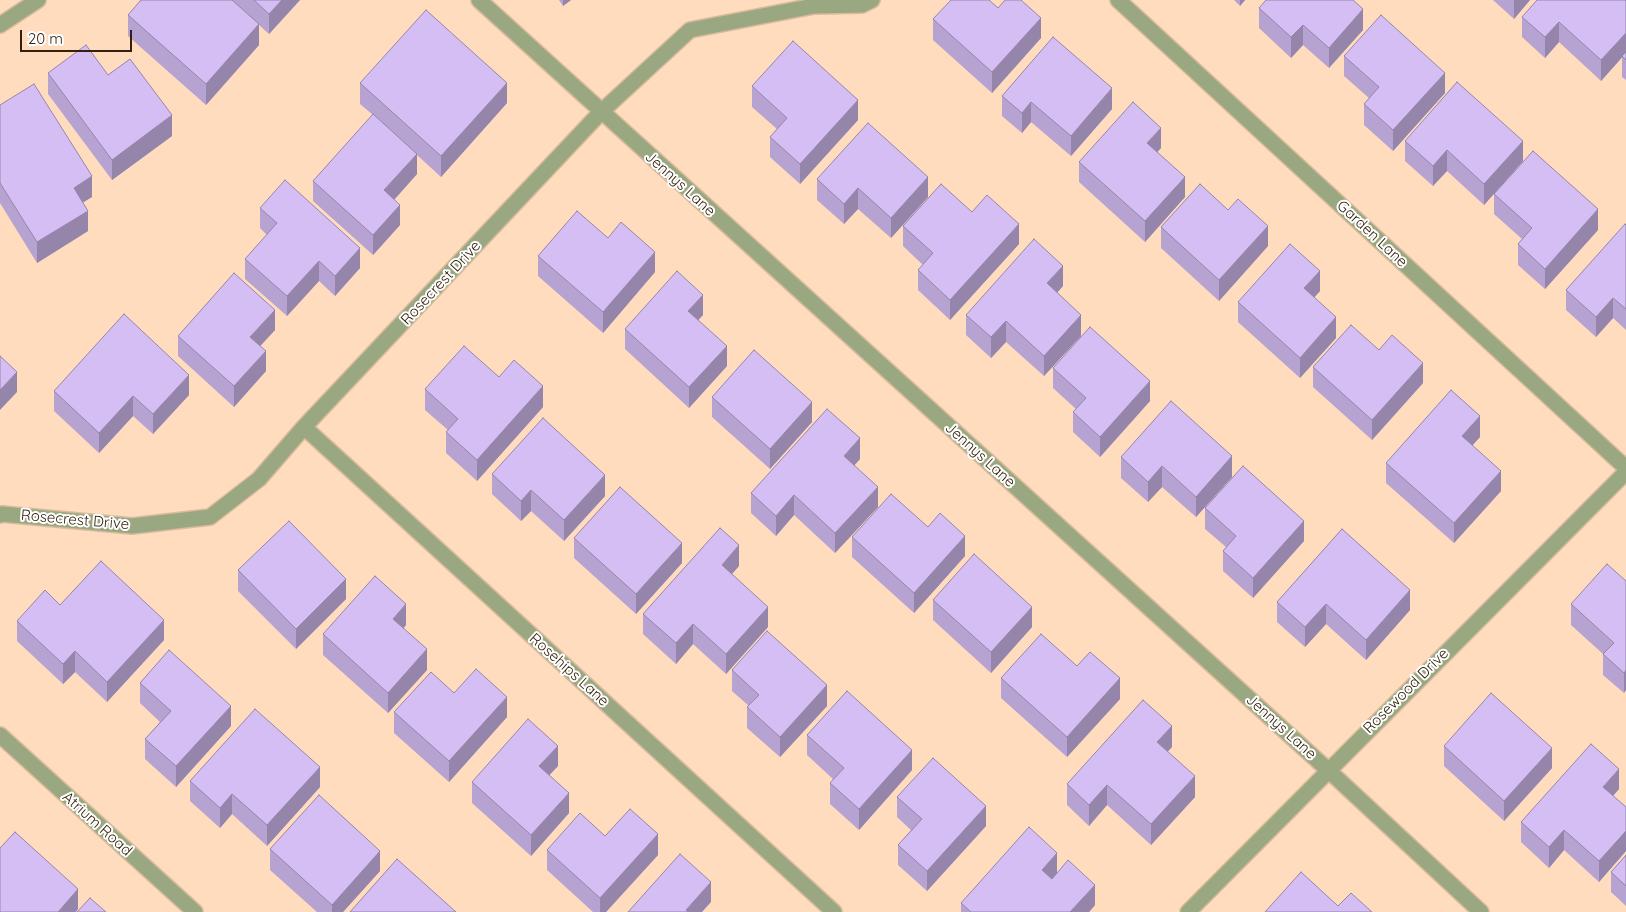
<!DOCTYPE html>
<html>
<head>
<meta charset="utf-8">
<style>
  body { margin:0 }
  #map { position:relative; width:1626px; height:912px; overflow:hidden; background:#fedcbd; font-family:Quicksand,sans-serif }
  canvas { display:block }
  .scale { position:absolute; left:20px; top:30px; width:112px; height:22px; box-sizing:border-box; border:2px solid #35200b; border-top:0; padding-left:6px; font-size:15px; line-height:18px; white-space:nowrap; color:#35200b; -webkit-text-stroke:4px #fff; paint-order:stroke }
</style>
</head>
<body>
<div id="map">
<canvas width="1626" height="912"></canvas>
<div class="scale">20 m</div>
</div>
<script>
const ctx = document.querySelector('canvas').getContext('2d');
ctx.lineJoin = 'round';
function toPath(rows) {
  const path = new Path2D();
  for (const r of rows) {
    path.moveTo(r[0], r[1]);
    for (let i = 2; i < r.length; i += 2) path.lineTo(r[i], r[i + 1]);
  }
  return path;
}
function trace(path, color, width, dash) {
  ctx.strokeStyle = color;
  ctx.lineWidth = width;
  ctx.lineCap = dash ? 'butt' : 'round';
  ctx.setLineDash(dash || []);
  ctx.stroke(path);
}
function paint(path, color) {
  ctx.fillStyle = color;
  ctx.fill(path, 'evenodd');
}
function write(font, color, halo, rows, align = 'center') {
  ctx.font = font + ' Quicksand,sans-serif';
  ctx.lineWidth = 4;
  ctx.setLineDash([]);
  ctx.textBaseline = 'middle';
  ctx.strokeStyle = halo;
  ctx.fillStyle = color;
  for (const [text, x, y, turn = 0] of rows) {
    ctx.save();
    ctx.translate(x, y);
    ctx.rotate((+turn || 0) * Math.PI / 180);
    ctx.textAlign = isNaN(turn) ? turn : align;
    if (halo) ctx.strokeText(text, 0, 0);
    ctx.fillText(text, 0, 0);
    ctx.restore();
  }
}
const minor = toPath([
  [479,0,1328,770,1481,912],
  [1118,0,1626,468],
  [0,25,38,0],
  [304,427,834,912],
  [0,515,2,514,132,526,210,517,259,479,304,427,601,112,690,30,814,6,862,5,872,0],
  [0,735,195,912],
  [1188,912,1626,472]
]);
trace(minor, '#daba9d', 18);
trace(minor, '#9aa881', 15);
paint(toPath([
  [141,0,300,0,269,34,259,25,259,45,206,105,128,36,128,15],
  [559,0,571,0,563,6],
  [1234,0,1245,0,1240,6],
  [1493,0,1530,0,1514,19],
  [1626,1,1626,80,1622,77,1622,57,1601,81,1559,42,1545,58,1522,37,1522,17],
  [998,8,1041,38,992,93,933,40,933,19],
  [1259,8,1363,30,1329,68,1303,45,1291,58,1259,28],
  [1344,56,1445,93,1393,151,1364,125,1364,104,1369,98,1344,76],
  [48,73,172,136,112,180,48,94],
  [360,83,507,103,441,177,417,155,417,174,394,200,400,225,373,255,313,201,313,181,373,115,360,104],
  [752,86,858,120,800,184,770,157,770,137,777,129,752,107],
  [1002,96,1112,109,1071,156,1031,122,1022,133,1002,116],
  [0,105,92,197,83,202,88,231,37,263,0,203],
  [1405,141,1523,161,1484,205,1447,171,1433,186,1405,161],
  [1161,148,1157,152,1185,197,1145,242,1079,182,1079,162],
  [817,179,928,197,891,238,858,209,844,224,817,200],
  [1494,194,1598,230,1545,289,1518,265,1518,244,1522,239,1494,214],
  [260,208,360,268,335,296,319,281,287,316,245,279,245,259,267,235,260,228],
  [972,212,1019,244,950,320,918,290,918,270,923,265,903,246,903,226],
  [1626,225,1626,330,1613,318,1596,337,1566,310,1566,290],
  [1161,227,1268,246,1219,301,1161,248],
  [608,238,655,272,603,333,538,276,538,256],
  [1063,286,1057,293,1081,336,1044,376,1006,342,991,358,966,335,966,315],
  [1320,291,1314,297,1336,338,1300,378,1238,322,1238,302],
  [703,315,698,320,727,366,689,408,625,349,625,329],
  [275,330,260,346,266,371,234,407,178,356,178,336],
  [1313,367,1423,383,1372,440,1313,387],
  [1053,368,1150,401,1100,457,1073,432,1073,412,1076,409,1053,388],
  [499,377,543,407,477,481,446,453,446,432,448,430,425,410,425,389],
  [54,391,189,395,153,434,133,416,99,453,54,411],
  [712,397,812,422,770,469,712,417],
  [1480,437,1472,445,1501,491,1454,543,1386,483,1386,463],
  [1121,457,1232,477,1196,517,1162,487,1148,502,1121,478],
  [860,459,854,465,878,507,835,553,794,515,776,536,751,513,751,493],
  [492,474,605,496,564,541,531,511,521,521,492,494],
  [1205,508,1304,541,1253,598,1223,571,1223,551,1226,547,1205,529],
  [928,527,965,556,914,613,852,557,852,537],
  [1342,529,1410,610,1366,660,1326,624,1305,647,1277,622,1277,602],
  [574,538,682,563,636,614,574,558],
  [739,566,732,574,768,627,726,674,693,644,676,664,643,634,643,614],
  [238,570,346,599,296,649,238,591],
  [1626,581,1624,693,1603,675,1603,654,1571,625,1571,604],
  [933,600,1032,627,991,673,933,620],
  [60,605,164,640,107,702,75,672,63,684,17,641,17,621],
  [406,625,404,628,427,670,388,713,323,655,323,634],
  [1077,666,1120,699,1067,757,1001,698,1001,678],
  [732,670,827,706,780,757,747,728,747,707,749,706,732,691],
  [140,683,231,726,176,787,145,759,145,739,160,722,140,703],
  [454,693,507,717,449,782,394,733,394,712],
  [807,735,912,770,859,830,830,804,830,783,833,779,807,755],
  [1444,746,1552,768,1504,821,1444,766],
  [1172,747,1167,752,1195,797,1151,845,1107,805,1089,826,1067,805,1067,784],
  [558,766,549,775,569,813,531,856,472,803,472,782],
  [190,781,320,787,267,846,232,814,220,828,190,801],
  [1619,789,1613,796,1626,807,1626,851,1599,882,1564,850,1549,868,1521,842,1521,822],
  [897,797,986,826,927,891,898,865,898,845,911,830,897,817],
  [605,836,658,855,606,912,593,912,547,870,547,850],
  [270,849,380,871,343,912,317,912,270,870],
  [1626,855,1626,906,1611,892,1611,872],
  [1057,872,1095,905,1089,912,961,912,961,903]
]), '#b7a3d1');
paint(toPath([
  [282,0,300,0,269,34,269,14],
  [563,0,571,0,563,6],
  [1240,0,1245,0,1240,6],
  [1514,0,1530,0,1514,19],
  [1363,9,1363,30,1329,68,1329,48],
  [1041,18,1041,38,992,93,992,72],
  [1559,22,1559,42,1545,58,1545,37],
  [259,24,259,45,206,105,206,84],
  [1303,25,1303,45,1291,58,1291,37],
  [1626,33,1626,53,1601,81,1601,60],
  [1445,73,1445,93,1393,151,1393,130],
  [507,83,507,103,441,177,441,156],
  [1112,88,1112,109,1071,156,1071,136],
  [858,100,858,120,800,184,800,164],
  [1031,102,1031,122,1022,133,1022,113],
  [172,115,172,136,112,180,112,160],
  [1161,128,1161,148,1147,163,1147,143],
  [1523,141,1523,161,1484,205,1484,184],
  [1447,150,1447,171,1433,186,1433,166],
  [417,154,417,174,384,211,384,190],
  [92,176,92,197,74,208,74,188],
  [928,177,928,197,891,238,891,218],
  [1185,177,1185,197,1145,242,1145,221],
  [858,188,858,209,844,224,844,204],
  [400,205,400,225,373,255,373,235],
  [1598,209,1598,230,1545,289,1545,269],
  [88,211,88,231,37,263,37,242],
  [1019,224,1019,244,950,320,950,300],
  [1268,226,1268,246,1219,301,1219,280],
  [360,248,360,268,335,296,335,276],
  [655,252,655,272,603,333,603,312],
  [319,261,319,281,287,316,287,296],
  [1063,266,1063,286,1047,304,1047,283],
  [1320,271,1320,291,1304,309,1304,288],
  [703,295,703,315,688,331,688,311],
  [1613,298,1613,318,1596,337,1596,317],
  [275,310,275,330,250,357,250,337],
  [1081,315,1081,336,1044,376,1044,356],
  [1336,317,1336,338,1300,378,1300,358],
  [1006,321,1006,342,991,358,991,337],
  [727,346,727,366,689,408,689,387],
  [266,351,266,371,234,407,234,386],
  [1423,363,1423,383,1372,440,1372,420],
  [17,372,17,392,0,410,0,390],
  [189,375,189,395,153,434,153,414],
  [1150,381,1150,401,1100,457,1100,437],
  [543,386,543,407,477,481,477,460],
  [133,396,133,416,99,453,99,433],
  [812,402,812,422,770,469,770,449],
  [1480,416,1480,437,1462,457,1462,436],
  [860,438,860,459,844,477,844,456],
  [1232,456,1232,477,1196,517,1196,497],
  [1162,466,1162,487,1148,502,1148,482],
  [1501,471,1501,491,1454,543,1454,523],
  [605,475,605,496,564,541,564,520],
  [878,487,878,507,835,553,835,533],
  [531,490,531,511,521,521,521,501],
  [794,495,794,515,776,536,776,516],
  [1304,521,1304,541,1253,598,1253,578],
  [965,536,965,556,914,613,914,593],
  [682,543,682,563,636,614,636,594],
  [739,545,739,566,722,585,722,565],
  [346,579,346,599,296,649,296,629],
  [1410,590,1410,610,1366,660,1366,640],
  [406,604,406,625,393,639,393,619],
  [1326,604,1326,624,1305,647,1305,627],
  [768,607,768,627,726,674,726,654],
  [1032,607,1032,627,991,673,991,652],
  [164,620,164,640,107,702,107,682],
  [693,624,693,644,676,664,676,643],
  [427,649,427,670,388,713,388,693],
  [75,651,75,672,63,684,63,664],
  [1626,670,1626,690,1624,693,1624,673],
  [1120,678,1120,699,1067,757,1067,737],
  [827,685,827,706,780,757,780,737],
  [507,697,507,717,449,782,449,761],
  [231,706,231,726,176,787,176,766],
  [1172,726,1172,747,1157,763,1157,742],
  [558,746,558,766,539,786,539,766],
  [1552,748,1552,768,1504,821,1504,801],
  [912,750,912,770,859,830,859,809],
  [320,767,320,787,267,846,267,825],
  [1619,769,1619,789,1603,807,1603,787],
  [1195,776,1195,797,1151,845,1151,824],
  [1107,785,1107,805,1089,826,1089,805],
  [569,793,569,813,531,856,531,835],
  [232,794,232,814,220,828,220,808],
  [986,806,986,826,927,891,927,871],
  [1564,830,1564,850,1549,868,1549,847],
  [1626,831,1626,851,1599,882,1599,861],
  [658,834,658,855,606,912,600,912,600,898],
  [380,851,380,871,343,912,332,912,332,905],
  [1057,853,1057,873,1042,890,1042,870],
  [711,882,711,902,702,912,686,912,686,910],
  [1095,885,1095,905,1089,912,1070,912],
  [78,889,78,909,76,912,58,912]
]), '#9585aa');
const building = toPath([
  [141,0,232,0,259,24,206,84,128,15,141,0],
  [254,0,282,0,269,14,254,0],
  [951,0,989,0,998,8,1005,0,1021,0,1041,18,992,72,933,19,951,0],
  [1266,0,1353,0,1363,9,1329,48,1303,25,1291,37,1259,8,1266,0],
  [1537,0,1625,0,1626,1,1626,33,1601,60,1559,22,1545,37,1522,17,1537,0],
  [426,10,507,83,441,156,360,83,426,10],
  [1381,15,1445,73,1393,130,1364,104,1379,87,1344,56,1381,15],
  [1053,37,1112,88,1071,136,1031,102,1022,113,1002,96,1053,37],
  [793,41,858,100,800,164,770,137,787,118,752,86,793,41],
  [86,45,108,75,130,59,172,115,112,160,48,73,86,45],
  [1626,52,1626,60,1622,56,1626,52],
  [1457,82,1523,141,1484,184,1447,150,1433,166,1405,141,1457,82],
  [34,84,92,176,74,188,88,211,37,242,0,183,0,105,34,84],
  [1133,102,1161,128,1147,143,1185,177,1145,221,1079,162,1133,102],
  [373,114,417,154,384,190,400,205,373,235,313,181,373,114],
  [868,123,928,177,891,218,858,188,844,204,817,179,868,123],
  [1533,151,1598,209,1545,269,1518,244,1532,228,1494,194,1533,151],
  [285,180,360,248,335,276,319,261,287,296,245,259,277,223,260,208,285,180],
  [941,184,972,212,987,195,1019,224,950,300,918,270,933,253,903,226,941,184],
  [1200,184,1228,210,1238,199,1268,226,1219,280,1161,227,1200,184],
  [577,211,608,238,621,222,655,252,603,312,538,256,577,211],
  [1625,224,1626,225,1626,309,1613,298,1596,317,1566,290,1625,224],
  [1034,239,1063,266,1047,283,1081,315,1044,356,1006,321,991,337,966,315,1034,239],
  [1290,244,1320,271,1304,288,1336,317,1300,358,1238,302,1290,244],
  [677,271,703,295,688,311,727,346,689,387,625,329,677,271],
  [234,273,275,310,250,337,266,351,234,386,178,336,234,273],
  [124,314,189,375,153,414,133,396,99,433,54,391,124,314],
  [1351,325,1379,350,1392,335,1423,363,1372,420,1313,367,1351,325],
  [1090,327,1150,381,1100,437,1073,412,1086,398,1053,368,1090,327],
  [464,346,499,377,514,360,543,386,477,460,446,432,458,419,425,389,464,346],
  [754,350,812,402,770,449,712,397,754,350],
  [0,356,17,372,0,390,0,356],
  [1451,390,1480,416,1462,436,1501,471,1454,523,1386,463,1451,390],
  [1171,401,1232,456,1196,497,1162,466,1148,482,1121,457,1171,401],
  [827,409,860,438,844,456,878,487,835,533,794,495,776,516,751,493,827,409],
  [543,418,605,475,564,520,531,490,521,501,492,474,543,418],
  [1243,466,1304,521,1253,578,1223,551,1236,536,1205,508,1243,466],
  [620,487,682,543,636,594,574,538,620,487],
  [891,494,928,527,940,513,965,536,914,593,852,537,891,494],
  [289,521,346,579,296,629,238,570,289,521],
  [720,528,739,545,722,565,768,607,726,654,693,624,676,643,643,614,720,528],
  [1342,529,1410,590,1366,640,1326,604,1305,627,1277,602,1342,529],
  [974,554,1032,607,991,652,933,600,974,554],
  [101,561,164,620,107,682,75,651,63,664,17,621,45,590,60,605,101,561],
  [1607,564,1626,581,1626,670,1624,673,1603,654,1614,643,1571,604,1607,564],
  [375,576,406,604,393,619,427,649,388,693,323,634,375,576],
  [767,631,827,685,780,737,747,707,759,695,732,670,767,631],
  [1041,634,1077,666,1090,652,1120,678,1067,737,1001,678,1041,634],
  [169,650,231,706,176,766,145,739,171,711,140,683,169,650],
  [476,669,507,697,449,761,394,712,431,672,454,693,476,669],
  [847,691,912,750,859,809,830,783,844,768,807,735,847,691],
  [1491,693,1552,748,1504,801,1444,746,1491,693],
  [1143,700,1172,726,1157,742,1195,776,1151,824,1107,785,1089,805,1067,784,1143,700],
  [255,709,320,767,267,825,232,794,220,808,190,781,255,709],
  [528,719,558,746,539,766,569,793,531,835,472,782,528,719],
  [1591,744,1619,769,1603,787,1626,807,1626,831,1599,861,1564,830,1549,847,1521,822,1591,744],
  [933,758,986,806,927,871,898,845,922,819,897,797,933,758],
  [319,795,380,851,332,905,270,849,319,795],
  [630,809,658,834,600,898,547,850,580,813,605,836,630,809],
  [1029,827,1057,853,1042,870,1052,879,1068,860,1095,885,1070,912,971,912,961,903,1029,827],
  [15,832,78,889,58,912,0,912,0,848,15,832],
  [680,854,711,882,686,910,688,912,628,912,680,854],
  [1626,855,1626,886,1611,872,1626,855],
  [397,859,456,912,350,912,397,859],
  [1301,872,1338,906,1351,893,1372,912,1265,912,1301,872],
  [90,898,106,912,77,912,90,898]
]);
paint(building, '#d5bef3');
trace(building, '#9585aa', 1);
write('15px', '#35200b', '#fff', [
  ["Jennys Lane",680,184,42],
  ["Garden Lane",1372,234,43],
  ["Rosecrest Drive",441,283,-47],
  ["Jennys Lane",980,455,42],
  ["Rosecrest Drive",75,520,5],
  ["Rosehips Lane",569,670,42],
  ["Rosewood Drive",1406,691,-45],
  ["Jennys Lane",1281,727,42],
  ["Atrium Road",97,824,42]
]);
</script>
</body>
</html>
